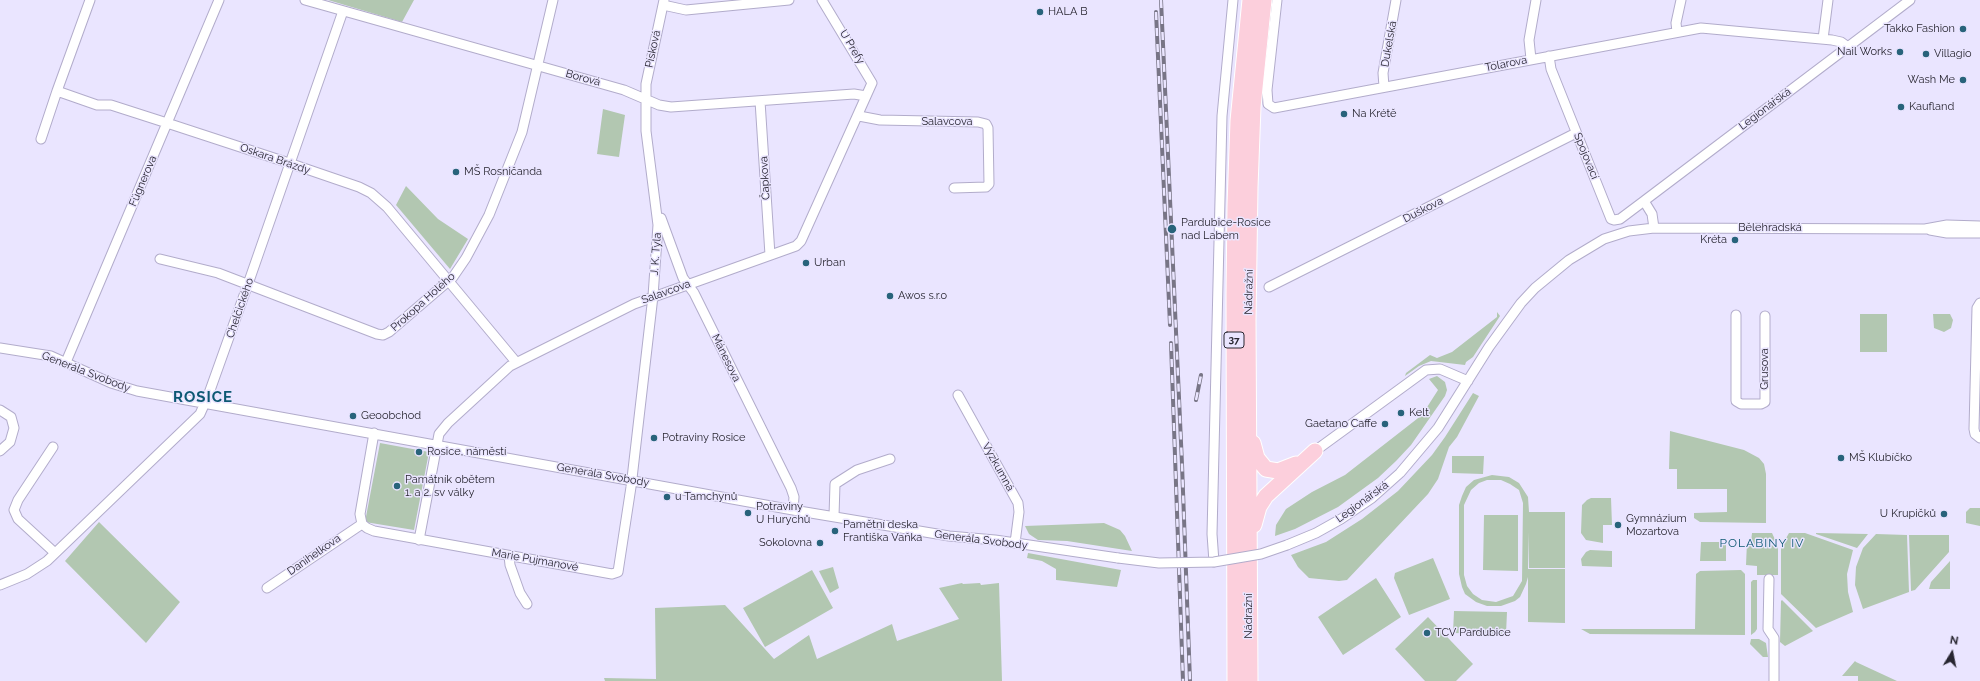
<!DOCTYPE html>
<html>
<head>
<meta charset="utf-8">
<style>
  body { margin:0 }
  #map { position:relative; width:1980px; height:681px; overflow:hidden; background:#eae5ff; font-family:Raleway,sans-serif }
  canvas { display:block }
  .north { position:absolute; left:1932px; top:633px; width:40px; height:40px; -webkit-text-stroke:3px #eae5ff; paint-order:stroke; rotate:10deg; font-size:11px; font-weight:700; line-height:16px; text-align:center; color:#282631 }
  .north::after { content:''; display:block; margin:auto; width:14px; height:18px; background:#282631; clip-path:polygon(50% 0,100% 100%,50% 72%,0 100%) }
</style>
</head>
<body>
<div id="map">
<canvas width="1980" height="681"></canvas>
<div class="north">N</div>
</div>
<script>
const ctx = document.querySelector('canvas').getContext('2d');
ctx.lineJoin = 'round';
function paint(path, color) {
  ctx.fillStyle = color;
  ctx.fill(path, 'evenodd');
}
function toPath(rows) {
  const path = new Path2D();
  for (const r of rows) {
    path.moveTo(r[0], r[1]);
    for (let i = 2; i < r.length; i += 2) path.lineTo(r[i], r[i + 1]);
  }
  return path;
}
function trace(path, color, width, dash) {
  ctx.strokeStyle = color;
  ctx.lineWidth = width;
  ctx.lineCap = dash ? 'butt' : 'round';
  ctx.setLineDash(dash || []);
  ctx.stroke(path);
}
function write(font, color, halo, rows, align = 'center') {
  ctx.font = font + ' Raleway,sans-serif';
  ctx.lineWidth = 3;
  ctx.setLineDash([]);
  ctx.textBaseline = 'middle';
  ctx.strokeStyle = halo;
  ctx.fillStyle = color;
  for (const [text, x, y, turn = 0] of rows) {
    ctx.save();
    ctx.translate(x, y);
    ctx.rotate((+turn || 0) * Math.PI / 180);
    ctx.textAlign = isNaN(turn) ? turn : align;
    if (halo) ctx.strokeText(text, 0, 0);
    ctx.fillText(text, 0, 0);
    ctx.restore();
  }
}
paint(toPath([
  [328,0,414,0,402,22],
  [603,109,625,115,619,157,597,154],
  [406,186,438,219,468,239,450,269,396,205],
  [1497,312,1500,316,1473,357,1466,362,1465,365,1431,361,1419,366,1405,376,1406,373,1430,355,1437,358,1452,352,1497,317],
  [1860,314,1887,314,1887,352,1860,352],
  [1933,314,1950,314,1953,320,1951,328,1944,332,1934,328],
  [1437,376,1445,382,1447,390,1445,396,1411,445,1396,461,1378,478,1338,507,1295,529,1275,536,1276,525,1286,509,1312,492,1345,475,1422,415,1438,390,1429,379],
  [1473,393,1479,396,1457,437,1449,447,1438,479,1428,494,1347,580,1339,581,1309,578,1298,567,1291,555,1326,542,1362,519,1398,491,1432,455,1445,437],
  [1670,431,1744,450,1759,458,1764,464,1766,474,1766,523,1700,522,1694,518,1694,513,1727,512,1727,489,1677,489,1677,469,1669,469],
  [380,443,429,452,414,530,365,522],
  [1452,456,1484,456,1483,474,1452,473],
  [1492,475,1509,477,1519,483,1528,497,1529,512,1565,512,1565,568,1529,568,1528,532,1528,569,1565,569,1565,623,1528,622,1528,577,1526,584,1520,597,1515,601,1501,606,1487,606,1476,602,1465,594,1462,587,1459,574,1459,505,1462,496,1466,487,1474,480],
  [1487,480,1501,480,1510,484,1519,490,1523,503,1522,581,1513,596,1496,602,1482,600,1473,594,1467,586,1464,575,1464,505,1471,490,1479,483],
  [1591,498,1611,498,1612,525,1603,525,1603,543,1586,540,1581,533,1582,505,1587,500],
  [1970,508,1980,508,1980,526,1966,523,1966,512],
  [1484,515,1518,515,1518,571,1483,570],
  [99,522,180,602,146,643,65,561],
  [1104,523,1120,530,1125,536,1132,551,1067,541,1038,540,1029,534,1025,526],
  [1752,533,1772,533,1778,546,1778,575,1757,575,1757,566,1746,565,1747,542,1751,542],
  [1789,533,1805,533,1853,550,1847,574,1848,592,1853,612,1816,628,1781,594,1781,547],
  [1816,534,1816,533,1868,534,1857,548],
  [1876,534,1907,535,1909,592,1863,609,1855,585,1856,567,1863,548],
  [1909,535,1949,535,1949,552,1915,590,1911,591],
  [1701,542,1726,542,1726,561,1700,561],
  [1590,550,1612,551,1612,567,1582,566,1581,559,1586,552],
  [1028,553,1121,570,1117,587,1056,580,1056,569,1042,561,1027,558],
  [1433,558,1450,599,1409,615,1394,578,1395,573],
  [1950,561,1950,589,1929,589,1931,582],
  [833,567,839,588,830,593,819,571],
  [812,570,833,608,765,647,743,608],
  [1741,570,1745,574,1745,635,1590,634,1581,629,1695,629,1696,574,1700,571],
  [1376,578,1401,617,1343,655,1318,617],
  [1753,580,1757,580,1757,629,1755,632,1751,635,1751,582],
  [962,583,963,584,980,583,981,585,999,583,1002,681,605,681,604,678,656,679,655,608,725,605,774,659,809,635,817,659,892,624,897,641,959,619,939,588],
  [1782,600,1813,631,1785,646,1780,642,1781,601],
  [1454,611,1507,612,1506,634,1453,633],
  [1428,617,1473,664,1456,681,1425,681,1395,649],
  [1751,639,1759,639,1766,643,1768,657,1763,657,1750,644],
  [1855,661,1856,662,1897,681,1858,681,1858,676,1842,676]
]), '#b2c7b1');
const street = toPath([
  [90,0,57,91,97,105,111,105,167,123,283,161,359,187,371,193,387,207,516,362],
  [305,0,624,90,659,105,671,107,854,94,866,96],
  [1277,0,1267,90,1268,104,1274,108,1701,28,1832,40,1841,42,1848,47],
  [663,5,686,10,789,0],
  [1677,32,1676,23,1681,0],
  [1823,39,1828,0],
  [1549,56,1551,69,1611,219,1614,220,1620,219,1644,201],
  [1531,59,1529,40,1536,0],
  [1384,87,1383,73,1396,0],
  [760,101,770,255],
  [859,116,880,120,978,122,986,124,988,128,989,184,986,187,954,188],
  [41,139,57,91],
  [661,218,683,278,694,293,791,488,794,497,793,510],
  [1654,228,1652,214,1644,201,1910,0],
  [1930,230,1947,233,1980,233],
  [160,259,218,273,377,334,383,335,389,332,453,277,466,258,489,215,522,132,553,0],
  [1269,287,1576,133],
  [1980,303,1977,308,1974,429,1975,434,1980,438],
  [1736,315,1736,401,1741,404,1761,404,1765,402,1765,316],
  [0,348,51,356,111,383,137,391,793,510,949,536,995,540,1118,558],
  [66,362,219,0],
  [958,395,1018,503,1019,512,1015,543],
  [0,410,11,417,14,428,10,442,0,451],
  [374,433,360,514,362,524,367,528,374,531,612,574,618,572,631,487,653,296,658,225,646,131,646,84,664,0],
  [53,447,18,500,14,510,18,519,55,553],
  [1315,451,1426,370,1440,369,1468,381],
  [834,516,835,484,857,470,890,459],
  [419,540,439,434,448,423,510,366,634,304,796,246,801,241,872,83,822,0],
  [1287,545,1316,533,1341,519,1372,498,1400,473,1438,428,1489,347,1521,303,1535,288,1569,260,1604,239,1629,231,1654,228,1925,229,1947,225,1980,226],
  [509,556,510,565,520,593,527,604],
  [1214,562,1212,534,1222,116,1233,0],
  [1769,579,1768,629,1774,638,1774,681],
  [0,585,27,574,47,561,200,414,208,396,248,284,343,11],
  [267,588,362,524]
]);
const primary = toPath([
  [1253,443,1257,458,1266,469,1278,471,1296,464],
  [1254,525,1259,507,1266,496,1315,451],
  [1235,681,1234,296,1235,206,1238,121,1250,0],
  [1250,681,1248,320,1250,187,1253,107,1264,0]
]);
trace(street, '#b2accb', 11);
trace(primary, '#fff', 17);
trace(street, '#fff', 9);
trace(primary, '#fccfdc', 15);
const rail = toPath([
  [1161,0,1182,464,1190,681],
  [1156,12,1170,325],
  [1171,343,1183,681],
  [1196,400,1201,375]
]);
trace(rail, '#787586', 4);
trace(rail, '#eae5ff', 2.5, [8]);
const streetBridge = toPath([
  [1118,558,1159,563,1214,562,1261,554,1287,545]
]);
trace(streetBridge, '#b2accb', 11, []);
trace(streetBridge, '#fff', 9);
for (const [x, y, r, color] of [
  [1040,12,4,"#28637b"],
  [1963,29,4,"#28637b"],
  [1900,52,4,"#28637b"],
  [1926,54,4,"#28637b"],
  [1963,80,4,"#28637b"],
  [1901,107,4,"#28637b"],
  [1344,114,4,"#28637b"],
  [456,172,4,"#28637b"],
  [1172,229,5,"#28637b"],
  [1735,240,4,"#28637b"],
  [806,263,4,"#28637b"],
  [890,296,4,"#28637b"],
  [1401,413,4,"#28637b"],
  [353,416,4,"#28637b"],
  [1385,424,4,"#28637b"],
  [654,438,4,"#28637b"],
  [419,452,4,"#28637b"],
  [1841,458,4,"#28637b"],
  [397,486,4,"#28637b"],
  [667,497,4,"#28637b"],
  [748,513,4,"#28637b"],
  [1944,514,4,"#28637b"],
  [1618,525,4,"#28637b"],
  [835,531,4,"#28637b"],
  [820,543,4,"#28637b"],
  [1427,633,4,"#28637b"]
]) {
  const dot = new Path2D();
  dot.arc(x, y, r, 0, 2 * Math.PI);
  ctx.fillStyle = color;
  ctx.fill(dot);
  trace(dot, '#eae5ff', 1.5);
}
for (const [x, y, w] of [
  [1234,340,20]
]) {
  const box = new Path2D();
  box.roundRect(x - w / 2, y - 8, w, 16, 3);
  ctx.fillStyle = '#eae5ff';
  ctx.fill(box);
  trace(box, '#282631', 1);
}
write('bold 10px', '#282631', null, [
  ["37",1234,340]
]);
write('11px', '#282631', '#eae5ff', [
  ["HALA B",1048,12],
  ["Takko Fashion",1955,29,"right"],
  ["Nail Works",1892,52,"right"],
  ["Villagio",1934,54],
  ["Wash Me",1955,80,"right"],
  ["Kaufland",1909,107],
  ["Na Krétě",1352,114],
  ["MŠ Rosničanda",464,172],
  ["Pardubice-Rosice",1181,223],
  ["nad Labem",1181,236],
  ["Kréta",1727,240,"right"],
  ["Urban",814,263],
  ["Awos s.r.o",898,296],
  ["Kelt",1409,413],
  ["Geoobchod",361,416],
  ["Gaetano Caffe",1377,424,"right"],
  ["Potraviny Rosice",662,438],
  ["Rosice, náměstí",427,452],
  ["MŠ Klubíčko",1849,458],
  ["Památník obětem",405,480],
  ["1. a 2. sv války",405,493],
  ["u Tamchynů",675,497],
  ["Potraviny",756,507],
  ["U Hurychů",756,520],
  ["U Krupičků",1936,514,"right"],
  ["Gymnázium",1626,519],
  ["Mozartova",1626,532],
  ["Pamětní deska",843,525],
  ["Františka Vaňka",843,538],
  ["Sokolovna",812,543,"right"],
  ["TCV Pardubice",1435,633]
], 'left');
write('11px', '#282631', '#eae5ff', [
  ["Dukelská",1389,44,-80],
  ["U Prefy",852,47,59],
  ["Písková",653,49,-78],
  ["Tolarova",1506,64,-11],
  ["Borová",583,78,15],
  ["Legionářská",1765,109,-37],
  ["Salavcova",947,122],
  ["Spojovací",1586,156,68],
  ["Oskara Brázdy",275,159,19],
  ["Čapkova",765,178,-93],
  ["Fügnerova",143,181,-67],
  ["Duškova",1423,210,-27],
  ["Bělehradská",1770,228],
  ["J. K. Tyla",656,254,-86],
  ["Salavcova",666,292,-20],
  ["Nádražní",1249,292,-89],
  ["Prokopa Holého",423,302,-42],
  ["Chelčického",240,308,-71],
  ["Mánesova",726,358,64],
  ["Grusova",1765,369,-90],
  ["Generála Svobody",86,372,21],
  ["Výzkumná",998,467,61],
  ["Generála Svobody",603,475,10],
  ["Legionářská",1362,502,-36],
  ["Generála Svobody",981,540,7],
  ["Danihelkova",314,555,-35],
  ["Marie Pujmanové",535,560,10],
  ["Nádražní",1249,616,-90]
]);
ctx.letterSpacing = '1px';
write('12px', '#0d5873', '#eae5ff', [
  ["POLABINY IV",1762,543]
]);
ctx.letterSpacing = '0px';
ctx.letterSpacing = '1px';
write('bold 15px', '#0d5873', '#eae5ff', [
  ["ROSICE",203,397]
]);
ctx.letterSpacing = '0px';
</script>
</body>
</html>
